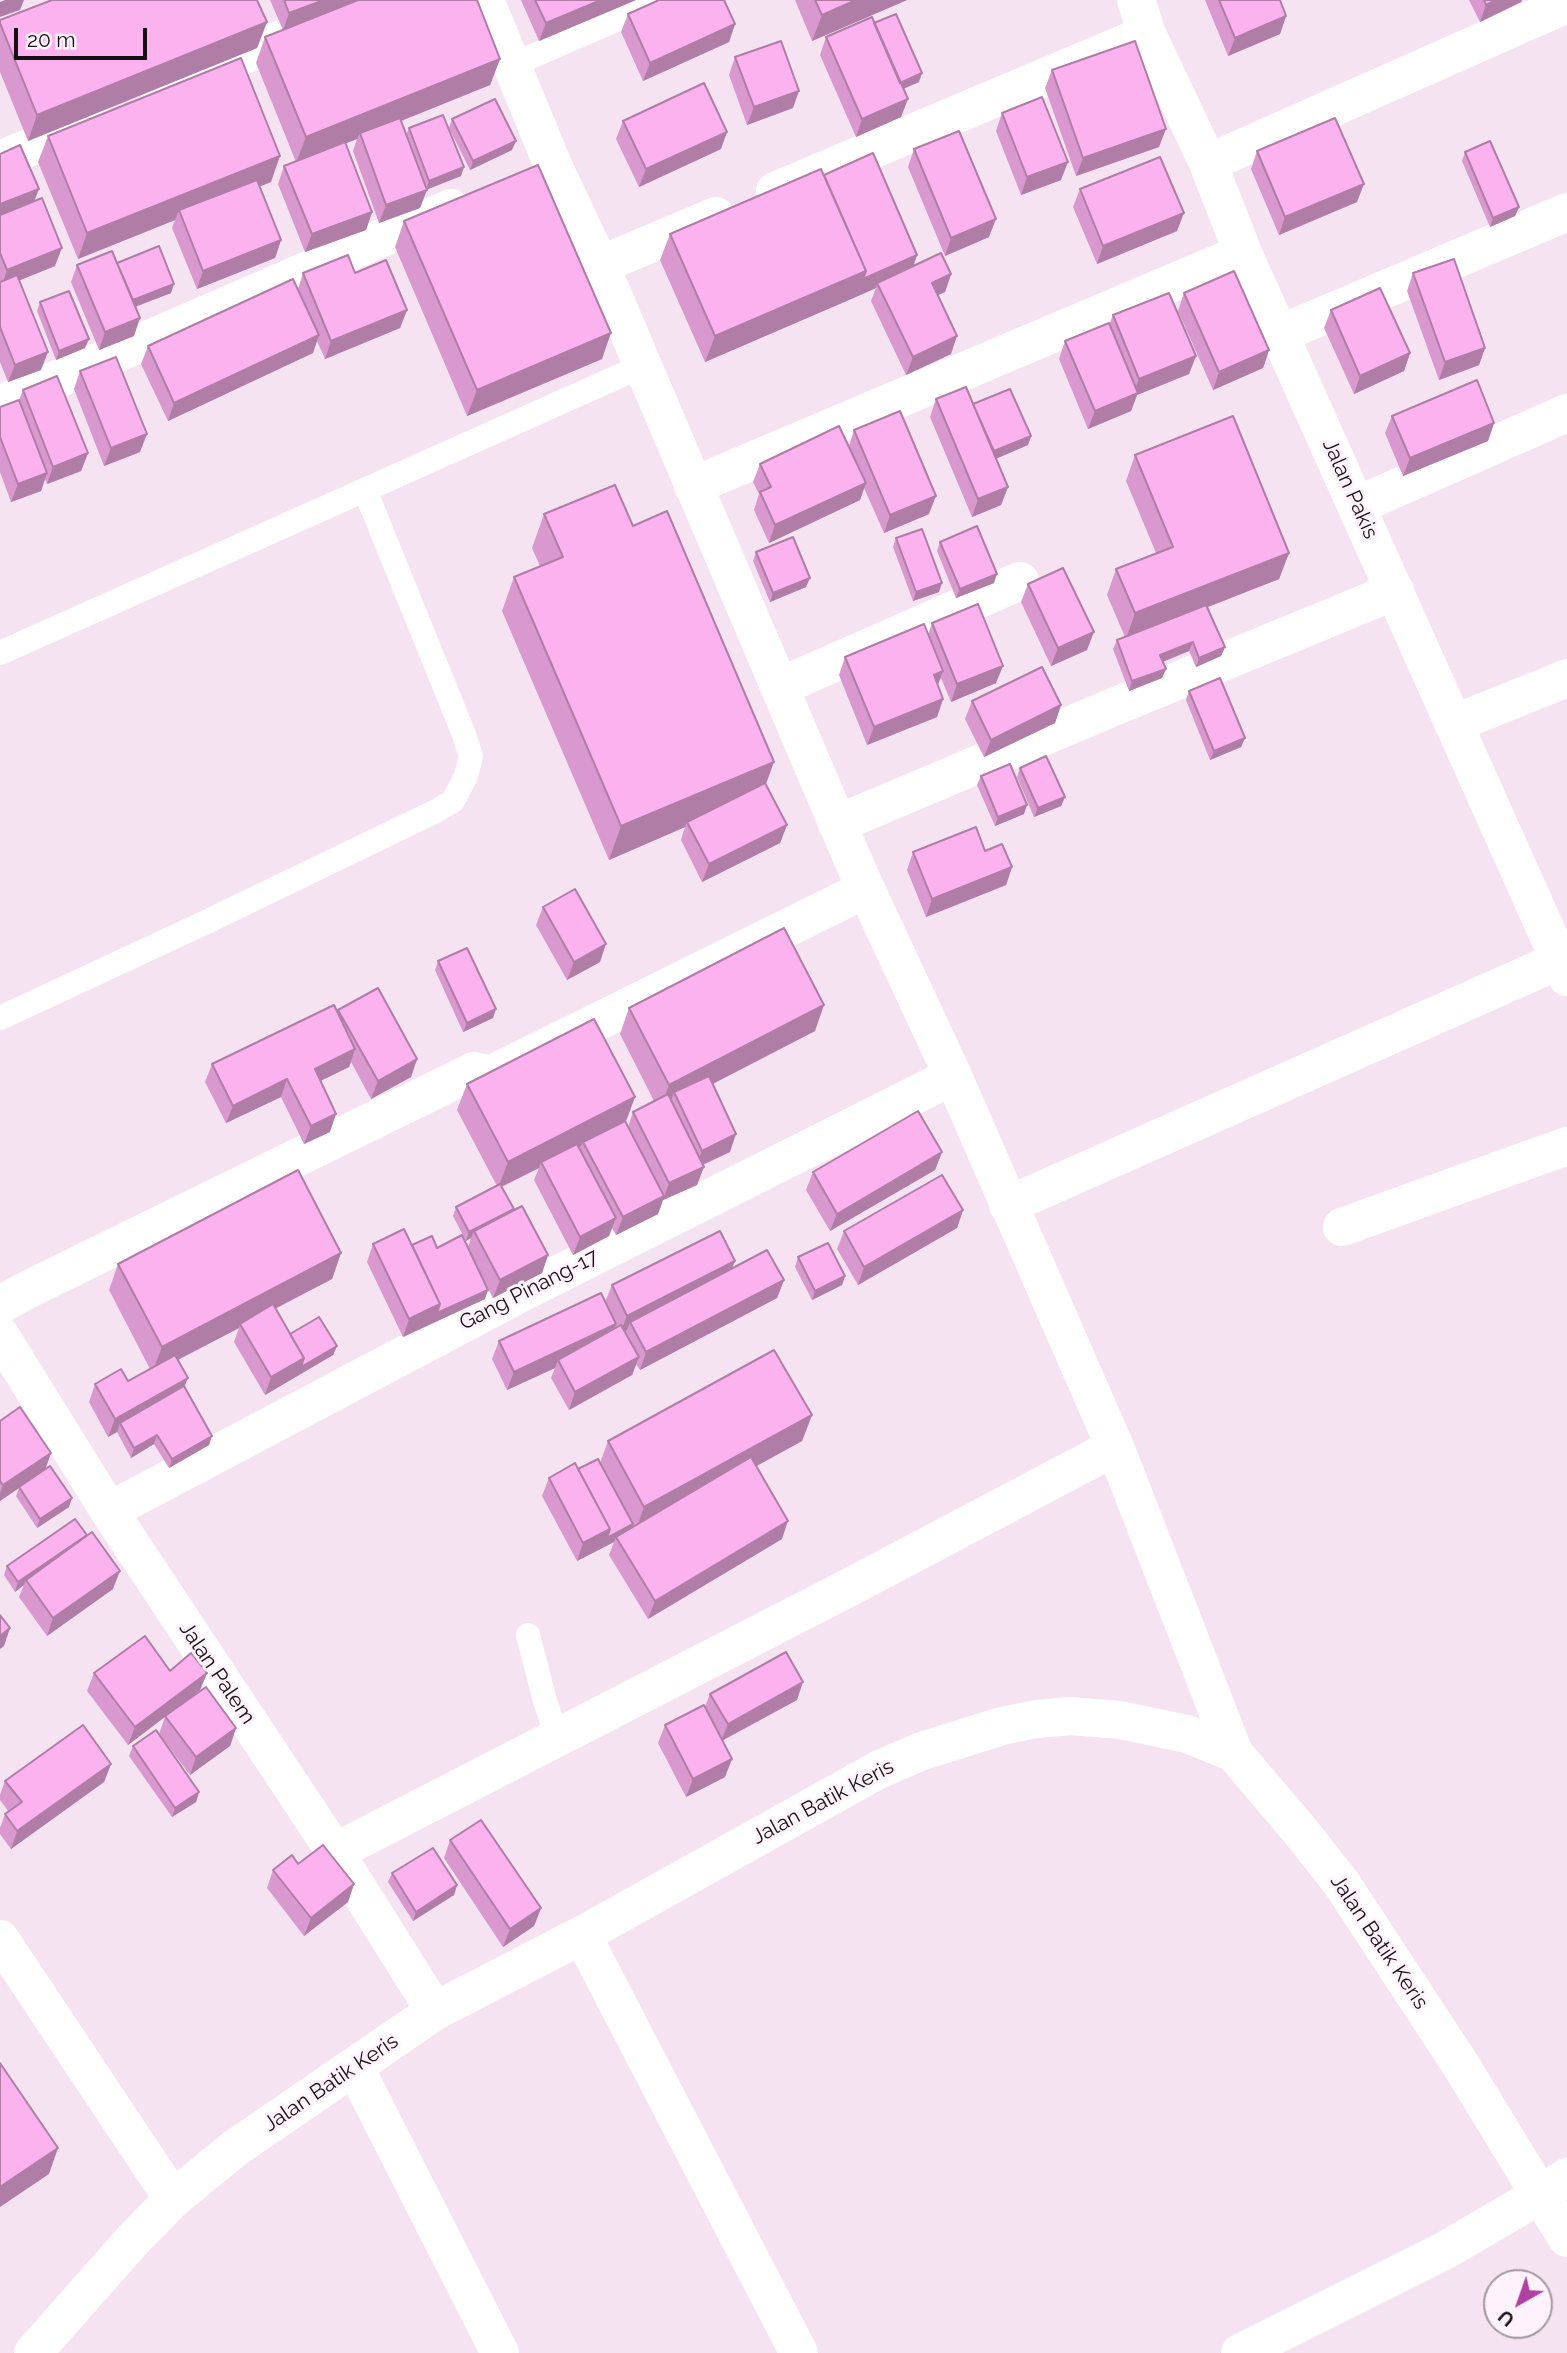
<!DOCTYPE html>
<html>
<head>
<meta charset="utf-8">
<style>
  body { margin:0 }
  #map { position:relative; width:1567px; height:2353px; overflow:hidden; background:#f6e3f2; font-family:Raleway,sans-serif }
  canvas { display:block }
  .north { position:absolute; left:1483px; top:2269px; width:70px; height:70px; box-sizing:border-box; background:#fef3fc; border:2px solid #a1989f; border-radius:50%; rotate:220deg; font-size:19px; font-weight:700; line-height:28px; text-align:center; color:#161014 }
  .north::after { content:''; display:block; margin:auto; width:24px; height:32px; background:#ae41a1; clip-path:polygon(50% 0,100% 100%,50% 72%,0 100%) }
  .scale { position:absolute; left:14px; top:28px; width:133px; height:32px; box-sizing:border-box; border:4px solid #161014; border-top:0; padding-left:9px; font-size:21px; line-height:24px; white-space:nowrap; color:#161014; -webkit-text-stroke:5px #fef3fc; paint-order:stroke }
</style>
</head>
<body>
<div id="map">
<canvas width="1567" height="2353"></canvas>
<div class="north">U</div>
<div class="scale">20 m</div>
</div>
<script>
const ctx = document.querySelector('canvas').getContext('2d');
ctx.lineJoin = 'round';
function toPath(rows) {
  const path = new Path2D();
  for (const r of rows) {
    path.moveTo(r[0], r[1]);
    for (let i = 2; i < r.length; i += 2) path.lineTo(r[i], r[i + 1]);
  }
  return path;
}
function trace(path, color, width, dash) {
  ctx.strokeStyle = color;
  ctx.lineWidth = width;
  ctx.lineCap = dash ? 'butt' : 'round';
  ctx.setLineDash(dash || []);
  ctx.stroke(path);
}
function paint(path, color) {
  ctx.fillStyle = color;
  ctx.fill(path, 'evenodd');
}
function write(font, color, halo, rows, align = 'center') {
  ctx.font = font + ' Raleway,sans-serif';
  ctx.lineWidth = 6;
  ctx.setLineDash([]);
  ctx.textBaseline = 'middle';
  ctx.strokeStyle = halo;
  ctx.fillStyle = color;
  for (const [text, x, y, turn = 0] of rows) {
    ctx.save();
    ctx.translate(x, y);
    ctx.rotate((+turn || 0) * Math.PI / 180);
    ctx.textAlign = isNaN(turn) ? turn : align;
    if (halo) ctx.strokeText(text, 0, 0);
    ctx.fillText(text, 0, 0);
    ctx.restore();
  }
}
trace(toPath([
  [512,65,662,0],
  [0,653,642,366],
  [0,1018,202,924,436,811,453,801,466,776,471,756,463,732,365,490],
  [528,1635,545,1701,557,1737]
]), '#fff', 24);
trace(toPath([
  [485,0,552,163,600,265,859,874,953,1076,1115,1447,1234,1753],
  [1136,0,1147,34,1208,163,1243,253,1567,977],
  [159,92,372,0],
  [0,160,94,120],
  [1208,163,1567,4],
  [775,191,1147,34],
  [600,265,716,216],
  [1280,334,1567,212],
  [0,404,451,208],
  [693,486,1243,253],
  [1358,505,1567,413],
  [779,687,1020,581],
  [1453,724,1567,678],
  [837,824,1104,711,1395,591],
  [1008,1205,1567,957],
  [1342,1227,1567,1146],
  [0,1305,27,1290,474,1071,490,1075,866,889],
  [0,1335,109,1511,335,1852,435,2011],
  [109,1511,523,1292,953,1076],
  [335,1852,850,1587,1115,1447],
  [582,1935,799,2353],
  [355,2068,500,2353],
  [1240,2353,1444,2251,1540,2195,1567,2238]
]), '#fff', 38);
trace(toPath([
  [0,1939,173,2199],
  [33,2353,131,2242,173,2199,234,2149,435,2011,582,1935,878,1770,922,1751,1002,1726,1036,1719,1071,1716,1120,1720,1187,1734,1234,1753,1301,1832,1342,1884,1462,2067,1540,2195,1567,2177]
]), '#fff', 38);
paint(toPath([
  [270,0,477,0,500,59,490,85,401,121,406,135,409,128,461,176,427,189,420,208,379,223,353,151,357,139,345,143,372,212,366,230,305,252,278,184,284,166,296,162,256,63,265,37,283,30],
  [521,0,636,0,539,41],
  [795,0,907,0,812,41],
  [1205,0,1280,0,1286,16,1280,34,1228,56],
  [1469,0,1522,0,1521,2,1480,22],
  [628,14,735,24,729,42,643,81,621,32],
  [0,20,267,22,257,48,28,141,0,72],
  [874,23,919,82,903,89,901,117,856,137,820,55,826,37],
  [735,57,793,108,747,125,729,75],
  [1052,70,1159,147,1076,176,1045,88],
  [1002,113,1061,180,1021,195,996,131],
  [452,119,512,150,470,170,449,128],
  [623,121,721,149,639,187,616,139],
  [48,136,271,182,260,186,281,240,275,258,197,289,172,228,175,220,78,259,38,162],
  [914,149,989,237,945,256,908,167],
  [1257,151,1357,202,1279,235,1251,169],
  [1465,152,1519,207,1515,216,1490,227,1462,161],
  [0,154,34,201,55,266,19,280,41,370,8,382,0,362],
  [824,175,917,255,913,266,951,274,945,292,938,295,951,354,906,375,871,301,876,288,705,362,660,260,670,234],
  [1080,189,1177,231,1097,264,1073,207],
  [404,221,602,359,467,416,395,247],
  [117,263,171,293,135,307,134,336,99,350,71,282,77,265],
  [303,273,355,273,407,310,400,328,325,359,317,341,313,353,168,421,141,364,148,346,298,289],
  [1413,273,1485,348,1479,365,1439,380,1407,291],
  [1184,293,1269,350,1263,368,1213,390,1178,311],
  [40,302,85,348,56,360,37,311],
  [1331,310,1410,353,1404,371,1354,394,1324,328],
  [1113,315,1196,356,1189,374,1137,395,1131,411,1088,429,1059,359,1065,341,1109,325],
  [80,371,140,452,104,466,74,389],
  [23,390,88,453,81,471,47,484,45,479,41,491,11,502,0,472,0,407,19,400],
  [936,399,973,405,1031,436,1028,445,996,458,1008,487,1001,505,972,517,930,417],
  [1392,416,1494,423,1488,441,1403,476,1385,433],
  [854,430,929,514,884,533,864,488,860,500,769,543,754,510,759,494,753,482,760,464,849,446],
  [1135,455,1289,553,1279,579,1208,607,1225,647,1221,656,1196,667,1189,651,1163,662,1166,669,1162,678,1129,691,1113,649,1117,640,1125,637,1107,595,1116,569,1156,553,1126,481],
  [544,514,633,526,787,825,780,843,702,882,681,840,685,827,609,860,502,611,514,577,540,566,532,548],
  [896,538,939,592,913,601,893,547],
  [940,542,994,583,956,598,937,551],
  [756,552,806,587,770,602,753,561],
  [1028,584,1087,650,1051,666,1021,602],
  [932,623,996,683,951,702,941,678,938,685,943,699,937,717,867,745,839,675,845,657,928,635],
  [1189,691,1245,738,1241,747,1210,760,1186,700],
  [972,701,1061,705,1055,723,984,757,965,719],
  [1020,768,1065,797,1061,806,1034,817,1017,777],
  [981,776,1024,814,995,826,977,785],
  [913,852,1012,867,1006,885,926,917,907,870],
  [543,907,600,962,567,980,536,925],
  [438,961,493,1018,463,1032,435,970],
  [629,1008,815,1031,713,1084,730,1152,703,1165,697,1185,663,1200,658,1214,616,1235,612,1228,609,1236,573,1255,534,1180,539,1168,502,1187,513,1211,548,1255,542,1273,493,1298,481,1276,485,1299,403,1337,367,1262,373,1244,437,1248,468,1247,471,1238,466,1241,453,1216,456,1207,497,1186,457,1110,467,1084,635,1097,626,1122,628,1127,633,1112,654,1101,620,1034],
  [338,1010,417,1059,411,1077,371,1099,351,1062,349,1067,320,1081,330,1132,304,1144,281,1097,226,1123,205,1082,212,1064,337,1012],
  [942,1152,935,1170,830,1231,806,1190,813,1172],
  [963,1210,957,1228,858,1285,837,1249,844,1231],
  [341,1253,332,1279,275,1309,290,1334,337,1346,333,1355,265,1395,234,1342,239,1328,178,1360,188,1378,184,1386,209,1445,169,1468,154,1444,131,1458,117,1432,108,1437,89,1402,95,1384,128,1381,150,1369,109,1290,118,1264],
  [798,1257,845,1276,842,1285,812,1300,795,1267],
  [732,1269,784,1280,777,1298,640,1370,636,1364,632,1375,569,1410,551,1378,555,1368,507,1390,492,1359,499,1341,605,1302,612,1285],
  [812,1415,802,1441,756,1466,782,1539,648,1619,609,1555,614,1542,577,1561,542,1496,549,1478,600,1463,608,1441],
  [0,1421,51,1453,45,1469,69,1507,37,1528,16,1496,19,1488,0,1501],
  [86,1537,113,1589,47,1636,19,1597,24,1585,15,1592,4,1575,7,1566],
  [170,1671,207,1673,200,1690,184,1703,236,1728,230,1746,190,1775,159,1734,165,1717,128,1745,87,1691,94,1673],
  [710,1694,797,1700,722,1741,725,1777,686,1797,658,1743,665,1725,705,1707],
  [133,1746,199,1792,196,1802,172,1817,129,1756],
  [111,1764,104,1782,11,1849,0,1834,0,1828,5,1814,9,1812,0,1800,0,1795,5,1781],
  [450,1840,541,1908,534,1926,503,1947,444,1858],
  [298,1864,354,1884,348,1902,304,1936,267,1888,273,1870],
  [392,1873,457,1885,454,1895,413,1921,388,1882]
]), '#d999ce');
paint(toPath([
  [5,0,24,0,20,10,0,17,0,2],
  [324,0,364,0,283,31,289,13],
  [601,0,636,0,539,41,546,23],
  [856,0,907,0,812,41,822,15],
  [1496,0,1522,0,1521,2,1480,22,1486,5],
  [1286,16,1280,34,1228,56,1235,38],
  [267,22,257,48,28,141,37,115],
  [735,24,729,42,643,81,650,63],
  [500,59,490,85,361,137,360,133,357,139,296,163,306,137],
  [922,73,919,82,891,94,895,85],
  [799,91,793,108,747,125,754,107],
  [908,99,901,117,856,137,862,119],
  [1166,129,1159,147,1076,176,1083,158],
  [727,132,721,149,639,187,646,169],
  [516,141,512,150,470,170,473,161],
  [280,156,271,182,182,218,179,210,175,220,78,259,87,233],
  [1068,162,1061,180,1021,195,1027,177],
  [464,167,461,176,426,190,429,181],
  [1364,184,1357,202,1279,235,1285,217],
  [39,189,32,207,0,220,0,204],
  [427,190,420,208,379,223,386,205],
  [1519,207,1515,216,1490,227,1493,218],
  [372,212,366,230,305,252,312,234],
  [1184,213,1177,231,1097,264,1103,246],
  [996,219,989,237,945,256,951,238],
  [281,240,275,258,197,289,203,271],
  [62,248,55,266,1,288,7,270],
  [917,255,911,273,877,283,876,288,856,297,863,279],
  [866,271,856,297,705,362,715,336],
  [951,274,945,292,925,301,932,283],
  [174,284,171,293,124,311,127,302],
  [407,310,400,328,325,359,331,341],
  [140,318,134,336,99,350,105,332],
  [611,333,602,359,467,416,477,390],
  [319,335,313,353,168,421,174,403],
  [957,336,951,354,906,375,913,357],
  [89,339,85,348,56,360,59,351],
  [1485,348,1479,365,1439,380,1445,362],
  [1269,350,1263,368,1213,390,1219,372],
  [48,352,41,370,8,382,15,365],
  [1410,353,1404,371,1354,394,1360,376],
  [1196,356,1189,374,1137,395,1131,411,1088,429,1095,411,1133,395,1139,379],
  [1494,423,1488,441,1403,476,1410,458],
  [147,434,140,452,104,466,111,448],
  [1031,436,1028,445,991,461,994,451],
  [88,453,81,471,47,484,53,467],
  [47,473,41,491,11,502,18,484],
  [866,483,860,500,769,543,775,525],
  [1008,487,1001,505,972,517,978,499],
  [936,496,929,514,884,533,890,515],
  [1289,553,1279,579,1126,639,1135,613],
  [997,574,994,583,956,598,960,589],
  [810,578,806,587,770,602,773,593],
  [942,583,939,592,913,601,916,592],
  [1094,632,1087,650,1051,666,1058,648],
  [1193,642,1189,651,1157,664,1160,655],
  [1225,647,1221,656,1196,667,1199,658],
  [1003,666,996,683,951,702,957,684],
  [1166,669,1162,678,1129,691,1132,681],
  [943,671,936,689,934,675],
  [943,699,937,717,867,745,874,727],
  [1061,705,1055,723,984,757,991,740],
  [1245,738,1241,747,1210,760,1214,751],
  [774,762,762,795,687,822,685,827,609,860,621,826],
  [1065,797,1061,806,1034,817,1038,808],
  [1027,805,1024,814,995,826,998,817],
  [787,825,780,843,702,882,709,864],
  [1012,867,1006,885,926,917,932,899],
  [606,944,600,962,567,980,574,962],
  [824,1005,815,1031,679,1101,674,1092,669,1107,659,1111,669,1085],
  [496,1009,493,1018,463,1032,467,1023],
  [355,1049,349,1067,308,1087,315,1069],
  [417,1059,411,1077,371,1099,378,1081],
  [287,1079,281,1097,226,1123,233,1106],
  [635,1097,625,1123,583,1142,581,1146,543,1166,541,1162,539,1168,498,1188,508,1162],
  [336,1114,330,1132,304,1144,311,1126],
  [736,1134,730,1152,695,1168,702,1151],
  [942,1152,935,1170,830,1231,837,1214],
  [704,1167,697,1185,663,1200,658,1214,616,1235,623,1217,664,1197,669,1183],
  [514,1209,510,1218,474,1231,471,1238,466,1241,469,1232],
  [963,1210,957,1228,858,1285,864,1267],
  [616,1218,609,1236,573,1255,580,1237],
  [341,1253,332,1279,241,1326,240,1324,239,1328,152,1373,162,1347],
  [548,1255,542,1273,493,1298,500,1280],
  [735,1261,728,1279,630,1322,627,1330,620,1333,627,1316],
  [845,1276,842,1285,812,1300,815,1291],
  [784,1280,777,1298,640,1370,646,1352],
  [488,1290,485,1299,403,1337,409,1319,440,1304],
  [616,1324,610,1342,558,1360,555,1368,507,1390,514,1372],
  [337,1346,333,1355,265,1395,271,1377,304,1358],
  [639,1357,632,1375,569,1410,575,1392],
  [188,1378,181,1395,120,1423,117,1432,108,1437,115,1419],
  [812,1415,802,1441,635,1533,644,1507],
  [157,1435,154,1444,131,1458,134,1448],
  [212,1436,209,1445,169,1468,172,1459],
  [51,1453,45,1470,0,1501,0,1493,3,1485],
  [72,1498,69,1507,37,1528,40,1519],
  [788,1521,782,1539,648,1619,655,1601],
  [633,1524,630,1533,616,1537,614,1542,577,1561,583,1543,610,1529],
  [87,1535,83,1544,26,1580,24,1585,15,1592,18,1582],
  [120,1571,113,1589,47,1636,53,1618],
  [10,1628,4,1646,0,1649,0,1636],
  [207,1673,200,1690,128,1745,135,1727],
  [803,1682,797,1700,721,1741,728,1724],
  [236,1728,230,1746,190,1775,196,1757],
  [732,1759,725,1777,686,1797,693,1779],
  [111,1764,104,1782,11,1849,17,1831],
  [199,1792,196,1802,172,1817,175,1808],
  [354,1884,348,1902,304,1936,311,1918],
  [457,1885,454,1895,413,1921,416,1912],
  [541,1908,534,1926,503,1947,510,1929],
  [58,2148,49,2174,0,2207,0,2187]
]), '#b07da7');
const building = toPath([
  [52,0,257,0,267,22,37,115,0,23,0,20,52,0],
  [284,0,324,0,289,13,284,0],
  [358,0,477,0,500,59,306,137,265,37,358,0],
  [535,0,601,0,546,23,535,0],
  [659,0,724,0,735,24,650,63,628,14,659,0],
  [815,0,856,0,822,15,815,0],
  [1219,0,1280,0,1286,16,1235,38,1219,0],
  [1484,0,1496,0,1486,5,1484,0],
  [896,14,922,73,900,83,874,23,896,14],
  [872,17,908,99,862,119,826,37,872,17],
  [781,41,799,91,754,107,735,57,781,41],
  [1135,41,1166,129,1083,158,1052,70,1135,41],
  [241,58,280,156,87,233,48,136,241,58],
  [704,83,727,132,646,169,623,121,704,83],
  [1042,97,1068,162,1027,177,1002,113,1042,97],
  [495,99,516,141,473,161,452,119,495,99],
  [443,115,464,167,429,181,409,128,443,115],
  [400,118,427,190,386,205,360,133,400,118],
  [1335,118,1364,184,1285,217,1257,151,1335,118],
  [959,131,996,219,951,238,914,149,959,131],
  [1490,141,1519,207,1493,218,1465,152,1490,141],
  [345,142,372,212,312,234,284,166,345,142],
  [20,145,39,189,0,204,0,154,20,145],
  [873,153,917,255,863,279,866,271,824,175,873,153],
  [1160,157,1184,213,1103,246,1080,189,1160,157],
  [538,165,611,333,477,390,404,221,538,165],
  [821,169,866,271,715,336,670,234,821,169],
  [257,180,281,240,203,271,179,210,257,180],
  [42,198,62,248,7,270,0,253,0,215,42,198],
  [159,246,174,284,133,300,117,263,159,246],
  [112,251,140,318,105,332,77,265,112,251],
  [941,253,951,274,932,283,957,336,913,357,877,283,941,253],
  [348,255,355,273,386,260,407,310,331,341,303,273,348,255],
  [1454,259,1485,348,1445,362,1413,273,1454,259],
  [1234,271,1269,350,1219,372,1184,293,1234,271],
  [17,275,48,352,15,365,0,327,0,282,17,275],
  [293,279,319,335,174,403,148,346,293,279],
  [1380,288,1410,353,1360,376,1331,310,1380,288],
  [69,291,89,339,59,351,40,302,69,291],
  [1169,293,1196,356,1139,379,1113,315,1169,293],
  [1109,323,1138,393,1095,411,1065,341,1109,323],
  [116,357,147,434,111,448,80,371,116,357],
  [57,376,88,453,53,467,23,390,57,376],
  [1477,380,1494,423,1410,458,1392,416,1477,380],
  [966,387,1008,487,978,499,936,399,966,387],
  [1010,389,1031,436,994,451,973,404,1010,389],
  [19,400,47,473,18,484,0,437,0,407,19,400],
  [900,411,936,496,890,515,854,430,900,411],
  [1233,416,1289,553,1135,613,1116,569,1173,547,1135,455,1233,416],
  [839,426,866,483,775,525,760,492,771,487,760,464,839,426],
  [615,485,633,526,667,511,774,762,621,826,514,577,563,557,544,514,615,485],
  [977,526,997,574,960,589,940,542,977,526],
  [922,529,942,583,916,592,896,538,922,529],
  [793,537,810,578,773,593,756,552,793,537],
  [1063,568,1094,632,1058,648,1028,584,1063,568],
  [978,604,1003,666,957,684,932,623,978,604],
  [1206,605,1225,647,1199,658,1193,642,1160,655,1166,669,1132,681,1117,640,1206,605],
  [924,624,943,671,934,675,943,699,874,727,845,657,924,624],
  [1042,667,1061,705,991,740,972,701,1042,667],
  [1220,678,1245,738,1214,751,1189,691,1220,678],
  [1046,756,1065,797,1038,808,1020,768,1046,756],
  [1010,764,1027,805,998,817,981,776,1010,764],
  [765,783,787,825,709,864,687,822,765,783],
  [976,827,985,851,1002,844,1012,867,932,899,913,852,976,827],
  [575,889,606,944,574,962,543,907,575,889],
  [784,928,824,1005,669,1085,629,1008,784,928],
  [467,948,496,1009,467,1023,438,961,467,948],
  [378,988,417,1059,378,1081,338,1010,378,988],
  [334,1005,355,1049,315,1069,336,1114,311,1126,287,1079,233,1106,212,1064,334,1005],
  [594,1019,635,1097,508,1162,467,1084,594,1019],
  [709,1076,736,1134,702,1151,674,1092,709,1076],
  [668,1094,704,1167,669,1183,633,1112,668,1094],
  [918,1111,942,1152,837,1214,813,1172,918,1111],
  [625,1121,664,1196,623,1217,583,1142,625,1121],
  [577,1144,616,1218,580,1237,541,1162,577,1144],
  [298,1170,341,1253,162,1347,118,1264,298,1170],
  [942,1175,963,1210,864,1267,844,1231,942,1175],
  [500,1184,514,1209,469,1232,456,1207,500,1184],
  [522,1206,548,1255,500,1280,474,1231,522,1206],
  [404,1229,440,1304,409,1319,373,1244,404,1229],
  [720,1231,735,1261,627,1316,612,1285,720,1231],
  [462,1235,488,1290,437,1313,440,1304,412,1245,432,1236,437,1248,462,1235],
  [828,1243,845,1276,815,1291,798,1257,828,1243],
  [767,1250,784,1280,646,1352,630,1322,767,1250],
  [601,1293,616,1324,514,1372,499,1341,601,1293],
  [273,1304,304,1358,271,1377,240,1324,273,1304],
  [319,1317,337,1346,301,1367,304,1358,290,1334,319,1317],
  [621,1325,639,1357,575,1392,558,1360,621,1325],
  [774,1350,812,1415,644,1507,608,1441,774,1350],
  [175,1355,188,1378,115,1419,95,1384,121,1369,128,1381,175,1355],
  [184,1386,212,1436,172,1459,157,1435,134,1448,120,1423,184,1386],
  [20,1407,51,1453,3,1485,0,1481,0,1421,20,1407],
  [751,1457,788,1521,655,1601,616,1537,751,1457],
  [598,1459,633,1524,607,1538,610,1529,578,1469,598,1459],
  [575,1463,610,1529,583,1543,549,1478,575,1463],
  [50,1466,72,1498,40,1519,19,1487,50,1466],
  [75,1519,87,1535,18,1582,7,1566,75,1519],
  [92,1532,120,1571,53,1618,26,1580,92,1532],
  [0,1615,10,1628,0,1636,0,1615],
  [145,1636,170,1671,191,1653,207,1673,135,1727,94,1673,145,1636],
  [786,1652,803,1682,728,1724,710,1694,786,1652],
  [206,1687,236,1728,196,1757,165,1716,206,1687],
  [704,1705,732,1759,693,1779,665,1725,704,1705],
  [83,1725,111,1764,17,1831,5,1814,22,1802,5,1781,83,1725],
  [156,1730,199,1792,175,1808,133,1746,156,1730],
  [481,1820,541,1908,510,1929,450,1840,481,1820],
  [323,1845,354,1884,311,1918,273,1870,292,1855,298,1864,323,1845],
  [433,1848,457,1885,416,1912,392,1873,433,1848],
  [0,2063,58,2148,0,2187,0,2063]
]);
paint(building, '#fcb2ef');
trace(building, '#b07da7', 2);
write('21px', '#161014', '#fef3fc', [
  ["Jalan Pakis",1350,489,66],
  ["Gang Pinang-17",529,1290,-27],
  ["Jalan Palem",217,1673,56],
  ["Jalan Batik Keris",823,1802,-28],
  ["Jalan Batik Keris",1379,1942,56],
  ["Jalan Batik Keris",331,2083,-34]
]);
</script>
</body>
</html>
